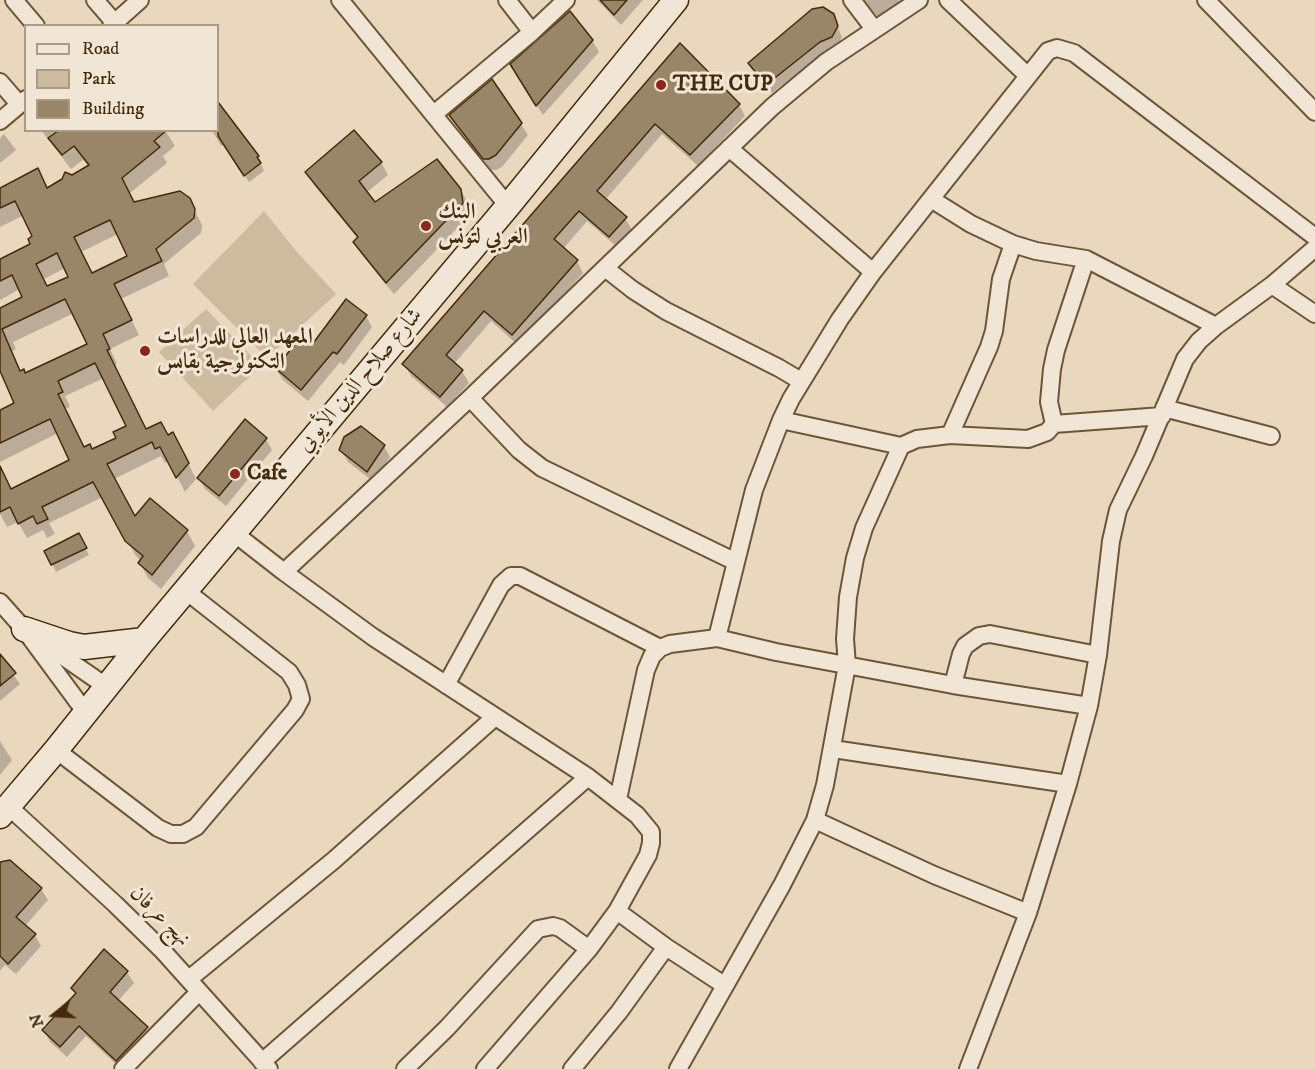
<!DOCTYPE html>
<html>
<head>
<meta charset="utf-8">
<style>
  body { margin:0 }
  #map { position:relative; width:1315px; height:1069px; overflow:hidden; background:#e9d8be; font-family:"IM FELL DW Pica",serif }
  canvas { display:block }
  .legend { position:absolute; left:24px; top:24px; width:195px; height:108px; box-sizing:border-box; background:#f1e6d5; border:2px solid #ab9b83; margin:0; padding:8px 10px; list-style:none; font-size:18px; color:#432b09 }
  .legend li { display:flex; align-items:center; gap:12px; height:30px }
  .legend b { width:30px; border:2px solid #ab9b83 }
  .north { position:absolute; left:24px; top:985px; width:60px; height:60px; -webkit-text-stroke:4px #f1e6d5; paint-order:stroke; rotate:252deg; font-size:16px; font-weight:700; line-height:24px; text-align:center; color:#432b09 }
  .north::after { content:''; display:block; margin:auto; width:21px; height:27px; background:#432b09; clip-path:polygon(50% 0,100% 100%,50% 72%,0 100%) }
</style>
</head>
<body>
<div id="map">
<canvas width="1315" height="1069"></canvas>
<ul class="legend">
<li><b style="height:8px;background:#f1e6d5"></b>Road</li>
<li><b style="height:16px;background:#cdbb9f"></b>Park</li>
<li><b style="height:16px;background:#998567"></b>Building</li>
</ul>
<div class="north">N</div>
</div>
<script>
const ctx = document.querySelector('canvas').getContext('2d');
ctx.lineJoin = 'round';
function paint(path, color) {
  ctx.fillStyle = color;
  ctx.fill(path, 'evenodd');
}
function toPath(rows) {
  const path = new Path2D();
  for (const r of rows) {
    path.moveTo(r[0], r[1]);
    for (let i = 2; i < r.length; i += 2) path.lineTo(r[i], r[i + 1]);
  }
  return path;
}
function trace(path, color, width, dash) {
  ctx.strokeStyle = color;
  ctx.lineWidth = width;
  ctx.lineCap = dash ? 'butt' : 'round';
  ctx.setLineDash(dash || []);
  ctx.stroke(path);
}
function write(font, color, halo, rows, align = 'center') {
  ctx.font = font + ' "IM FELL DW Pica",Amiri,serif';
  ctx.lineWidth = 6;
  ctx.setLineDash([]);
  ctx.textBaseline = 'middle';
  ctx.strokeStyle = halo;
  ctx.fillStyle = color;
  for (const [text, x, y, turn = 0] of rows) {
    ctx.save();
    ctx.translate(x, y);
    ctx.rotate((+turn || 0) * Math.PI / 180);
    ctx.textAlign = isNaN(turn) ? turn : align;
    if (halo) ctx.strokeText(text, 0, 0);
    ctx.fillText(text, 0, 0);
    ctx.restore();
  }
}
paint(toPath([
  [264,211,297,252,336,294,267,358,193,284],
  [206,309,261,366,213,411,159,352]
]), '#cdbb9f');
paint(toPath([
  [597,0,643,0,621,25],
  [864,0,899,0,901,3,882,17,878,17],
  [832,15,842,37,837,46,826,51,772,93,750,63],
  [592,40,599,52,543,115,518,76],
  [680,46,739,105,745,116,698,166,662,134,605,200,625,218,632,230,617,247,587,221,563,249,577,261,583,273,519,346,491,321,454,364,462,371,469,383,447,407,411,376,404,364],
  [220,107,258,157,264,171,249,182,224,144,221,146,212,130,218,130,218,109],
  [451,115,521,124,528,135,502,167,496,170,491,170],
  [41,130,165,130,175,146,163,156,167,163,130,193,134,203,189,199,202,225,201,233,164,264,169,276,121,299,139,335,110,349,117,364,115,365,146,431,168,436,181,449,196,479,185,492,169,461,165,463,161,456,114,479,135,518,187,531,195,546,161,589,148,578,140,563,141,561,136,556,103,497,49,523,55,534,47,538,43,530,27,538,18,522,7,527,0,514,0,467,11,490,71,461,58,433,0,462,0,412,16,404,0,370,0,310,24,298,20,289,0,300,0,260,32,244,34,237,24,215,0,227,0,189,48,189,89,167,83,160,71,169],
  [118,234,129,257,92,275,81,252],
  [65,268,70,278,48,288,44,279],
  [74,313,89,345,25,375,21,372,12,351,16,349,13,342],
  [104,378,128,426,118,438,92,451,84,449,65,409,70,407,65,396],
  [4,134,16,150,0,163,0,138],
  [381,162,388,175,366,193,375,204,460,189,468,203,469,216,394,294,362,255,355,243,358,239,314,185,307,172],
  [366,316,372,327,344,365,340,362,308,401,283,380,276,369,314,344],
  [266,439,272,450,226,506,205,489,199,478],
  [384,446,390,457,374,482,348,462,341,450],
  [79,535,89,555,56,572,46,551],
  [0,656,20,684,0,701],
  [0,741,12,760,0,775],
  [0,863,41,889,48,900,25,926,35,935,41,946,16,974,5,965,0,971],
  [104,951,127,972,134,983,118,1001,146,1028,153,1039,121,1069,86,1036,67,1057,50,1042,44,1030,76,994,72,988]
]), '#0003');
const building = toPath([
  [600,0,627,0,614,15,600,0],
  [823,7,834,14,838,26,832,37,820,42,766,85,748,63,812,9,823,7],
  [570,11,593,40,536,106,510,64,570,11],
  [680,43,740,104,690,155,655,124,597,191,627,217,609,237,579,211,554,239,578,260,512,335,484,311,446,355,463,370,440,397,402,364,680,43],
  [492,79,522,123,496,155,489,159,483,159,449,115,492,79],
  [218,102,259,156,257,157,261,163,244,176,218,136,218,102],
  [167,130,154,141,160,147,122,178,134,202,180,191,190,198,195,209,194,218,156,249,162,261,114,284,132,320,103,334,110,349,107,350,146,429,161,422,168,435,173,432,189,463,176,478,160,447,155,449,152,442,107,464,135,516,150,498,188,530,152,575,138,563,143,556,125,541,93,482,42,507,48,519,37,524,33,516,18,524,10,507,0,512,0,466,11,489,69,460,50,419,0,443,0,410,14,403,0,371,0,308,22,297,12,275,0,281,0,259,30,244,28,239,32,236,15,201,0,208,0,188,38,168,47,188,62,179,65,172,72,175,89,165,74,146,62,155,48,138,58,131,167,130],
  [110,220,127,256,92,273,74,237,110,220],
  [57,253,68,277,47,286,36,264,57,253],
  [65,299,87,344,25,373,24,369,20,371,2,329,65,299],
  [95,363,126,426,113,432,116,438,92,449,90,444,84,447,58,394,63,392,58,381,95,363],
  [354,130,382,162,359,181,375,202,437,159,461,189,463,203,386,283,353,242,358,237,305,172,354,130],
  [346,299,367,315,337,354,333,352,301,390,275,368,304,334,314,342,346,299],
  [245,419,267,438,219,496,197,478,245,419],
  [361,426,385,445,367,472,339,450,344,437,361,426],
  [79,533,87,548,51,565,44,551,79,533],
  [0,654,16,673,0,686,0,654],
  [10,860,42,888,16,917,36,934,8,964,0,956,0,862,10,860],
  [104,949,128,971,110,992,148,1027,116,1061,79,1026,60,1047,42,1030,76,993,71,988,104,949]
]);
paint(building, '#998567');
trace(building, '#432b09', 1.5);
const minor = toPath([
  [14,0,36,26],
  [95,0,114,22],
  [340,0,508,206],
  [507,0,532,32],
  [852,0,874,29],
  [948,0,1028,76],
  [1206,0,1315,112],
  [111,26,140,0],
  [0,82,19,104],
  [434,114,532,32,566,0],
  [0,121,26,99],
  [729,148,873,272],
  [931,199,971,224,1013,244,1036,251,1086,259,1216,326],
  [605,268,633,290,666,311,779,368,801,381],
  [1272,285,1315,314],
  [470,398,519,450,542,468,736,562],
  [1164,408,1271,436],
  [781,420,901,446,917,439,950,435,1028,439,1047,432,1054,424,1162,416],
  [1054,424,1049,402,1052,369,1056,350,1086,259],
  [950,435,989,347,994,331,1001,279,1013,244],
  [234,533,284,572,373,637,588,777,637,815,651,832,651,843,648,855,617,911,589,949,485,1069],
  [284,572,470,398,772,107,826,62,919,0],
  [0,602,24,629,86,713],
  [717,638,754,490,781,420,791,399,840,319,873,272,1048,51,1057,48,1074,53,1315,237],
  [42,642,107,687],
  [446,685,501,585,511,576,520,576,660,648],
  [953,685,961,654,965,646,979,636,990,634,1098,655],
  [833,749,1068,784],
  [56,750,158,828,171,834,183,834,196,827,295,710,301,699,297,685,289,672,186,591],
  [618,799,646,670,652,656,660,648,670,644,717,638,776,652,953,685,1089,706],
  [8,806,115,904,162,950,269,1069],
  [815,820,934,875,1028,913],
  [617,911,666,947,724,985],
  [189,979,334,860,495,717],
  [262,1062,588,777],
  [123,1069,199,992],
  [405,1069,447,1028,538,929,553,926,560,928,589,949],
  [572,1069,619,1012,666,947],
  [678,1069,782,885,815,820,825,785,847,665,845,639,848,597,855,558,864,528,901,446],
  [968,1069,1028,913,1068,784,1089,706,1098,655,1111,541,1118,510,1144,456,1185,359,1199,341,1216,326,1272,285,1315,248]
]);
const secondary = toPath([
  [24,629,69,644,84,647,144,640],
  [0,816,56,750,144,640,508,206,676,0]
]);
trace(minor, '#6c5636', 20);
trace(secondary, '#432b09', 27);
trace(minor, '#f1e6d5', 16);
trace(secondary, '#f1e6d5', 24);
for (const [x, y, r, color] of [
  [661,85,6,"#8f2418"],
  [426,226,6,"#8f2418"],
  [145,351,6,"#8f2418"],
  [235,474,6,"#8f2418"]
]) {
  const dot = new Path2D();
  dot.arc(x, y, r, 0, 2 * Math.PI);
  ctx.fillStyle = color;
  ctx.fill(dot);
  trace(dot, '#f1e6d5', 2);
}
write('bold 22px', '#432b09', '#f1e6d5', [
  ["THE CUP",673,85],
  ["البنك",438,213],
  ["العربي لتونس",438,238],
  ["المعهد العالي للدراسات",157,338],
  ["التكنولوجية بقابس",157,363],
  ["Cafe",247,474]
], 'left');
write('22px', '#432b09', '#f1e6d5', [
  ["شارع صلاح الدين الأيوبي",361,381,-50],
  ["نهج عرفان",159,917,45]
]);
</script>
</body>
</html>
